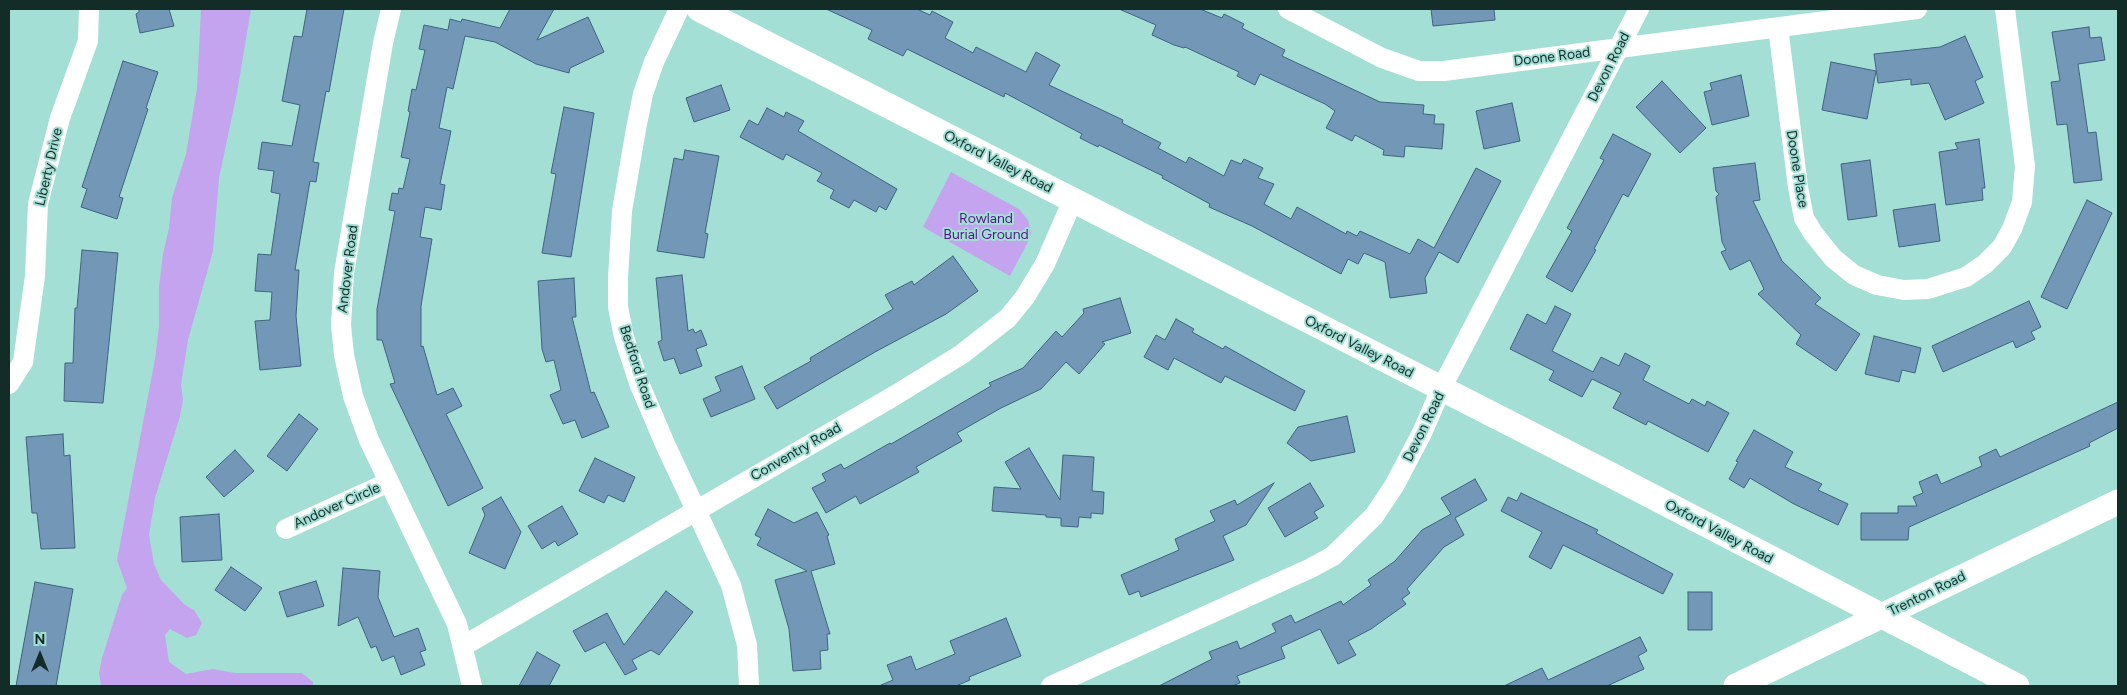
<!DOCTYPE html>
<html>
<head>
<meta charset="utf-8">
<style>
  body { margin:0 }
  #map { position:relative; width:2127px; height:695px; overflow:hidden; background:#a3dfd5; font-family:Figtree,sans-serif }
  canvas { display:block }
  .frame { position:absolute; inset:0; border:10px solid #142c28; pointer-events:none }
  .north { position:absolute; left:15px; top:630px; width:50px; height:50px; -webkit-text-stroke:4px #a3dfd5; paint-order:stroke; rotate:0deg; font-size:14px; font-weight:700; line-height:20px; text-align:center; color:#142c28 }
  .north::after { content:''; display:block; margin:auto; width:18px; height:22px; background:#142c28; clip-path:polygon(50% 0,100% 100%,50% 72%,0 100%) }
</style>
</head>
<body>
<div id="map">
<canvas width="2127" height="695"></canvas>
<div class="frame"></div>
<div class="north">N</div>
</div>
<script>
const ctx = document.querySelector('canvas').getContext('2d');
ctx.lineJoin = 'round';
function paint(path, color) {
  ctx.fillStyle = color;
  ctx.fill(path, 'evenodd');
}
function toPath(rows) {
  const path = new Path2D();
  for (const r of rows) {
    path.moveTo(r[0], r[1]);
    for (let i = 2; i < r.length; i += 2) path.lineTo(r[i], r[i + 1]);
  }
  return path;
}
function trace(path, color, width, dash) {
  ctx.strokeStyle = color;
  ctx.lineWidth = width;
  ctx.lineCap = dash ? 'butt' : 'round';
  ctx.setLineDash(dash || []);
  ctx.stroke(path);
}
function write(font, color, halo, rows, align = 'center') {
  ctx.font = font + ' Figtree,sans-serif';
  ctx.lineWidth = 4;
  ctx.setLineDash([]);
  ctx.textBaseline = 'middle';
  ctx.strokeStyle = halo;
  ctx.fillStyle = color;
  for (const [text, x, y, turn = 0] of rows) {
    ctx.save();
    ctx.translate(x, y);
    ctx.rotate((+turn || 0) * Math.PI / 180);
    ctx.textAlign = isNaN(turn) ? turn : align;
    if (halo) ctx.strokeText(text, 0, 0);
    ctx.fillText(text, 0, 0);
    ctx.restore();
  }
}
paint(toPath([
  [201,9,251,9,237,93,219,178,213,251,188,340,181,385,183,400,180,416,155,498,149,535,154,564,161,580,185,605,194,610,202,623,196,635,187,638,170,629,165,635,169,662,186,674,213,669,235,673,302,673,313,682,313,686,101,686,99,673,102,658,122,595,127,588,117,560,155,359,159,326,159,287,163,254,169,228,172,198,186,154,197,88],
  [951,172,1019,209,1028,220,1031,233,1029,240,1010,276,923,227]
]), '#c5a4ef');
const building = toPath([
  [139,9,169,9,174,26,140,33,136,14,139,12,139,9],
  [307,9,344,9,329,92,326,91,313,162,319,163,316,182,310,181,295,270,299,270,296,316,301,366,260,370,255,321,270,320,272,292,255,291,258,254,271,255,280,194,271,192,274,171,258,169,262,142,292,146,300,105,282,101,294,36,302,37,307,9],
  [510,9,554,9,537,40,588,17,604,52,570,68,569,73,536,64,495,42,465,36,453,89,447,87,439,128,451,131,440,184,445,185,441,210,425,207,420,237,432,239,421,306,421,347,423,346,437,395,453,388,462,406,446,414,483,488,448,506,390,384,395,383,382,340,377,340,377,309,395,211,389,210,392,193,398,194,399,188,403,189,410,159,401,157,410,112,408,111,412,89,416,90,425,50,419,49,424,25,448,30,450,19,461,22,462,19,500,28,510,9],
  [826,9,917,9,930,15,932,11,953,22,945,38,973,53,976,47,1026,72,1036,52,1060,65,1049,85,1123,120,1122,123,1161,143,1158,148,1186,163,1189,157,1224,176,1231,160,1241,164,1244,159,1263,168,1258,178,1274,184,1264,204,1291,219,1297,207,1346,234,1347,231,1357,236,1360,231,1410,254,1418,239,1434,248,1476,168,1501,181,1458,263,1439,252,1425,278,1427,293,1390,298,1385,262,1364,253,1358,264,1348,259,1341,274,1252,226,1209,207,1210,204,1162,178,1163,176,1099,145,1098,147,1080,138,1082,134,1005,93,1004,97,907,49,903,56,868,39,872,30,826,9],
  [1119,9,1200,9,1222,18,1224,14,1244,24,1242,28,1285,50,1282,56,1380,102,1424,105,1423,114,1435,115,1434,124,1444,124,1442,149,1405,146,1404,157,1383,155,1384,150,1355,135,1352,141,1326,128,1335,111,1325,104,1260,74,1255,85,1237,76,1239,72,1185,47,1184,48,1174,45,1152,35,1156,25,1119,9],
  [1431,9,1494,9,1495,20,1433,26,1431,9],
  [2089,27,2090,38,2101,37,2105,60,2078,64,2088,133,2096,132,2102,180,2074,183,2067,124,2057,125,2051,82,2060,81,2052,32,2089,27],
  [1965,36,1983,77,1975,81,1984,103,1945,120,1929,83,1911,85,1911,79,1878,83,1874,54,1940,47,1965,36],
  [123,61,158,72,146,108,148,109,119,197,123,198,117,219,81,207,87,189,82,187,123,61],
  [1831,62,1876,71,1867,119,1822,110,1831,62],
  [1741,75,1749,116,1712,125,1704,92,1712,90,1710,83,1741,75],
  [1662,81,1706,128,1680,153,1636,107,1662,81],
  [721,85,730,110,694,122,686,98,721,85],
  [1512,103,1520,141,1484,149,1476,111,1512,103],
  [564,107,594,113,571,257,542,253,556,174,551,173,564,107],
  [767,108,784,117,786,112,804,121,798,131,897,189,886,210,879,206,876,212,854,200,849,208,830,198,834,190,817,181,822,173,786,154,783,160,740,137,749,120,758,125,767,108],
  [1613,134,1651,154,1628,197,1623,194,1594,249,1596,250,1572,292,1546,277,1572,231,1567,228,1604,160,1600,158,1613,134],
  [1979,139,1985,188,1982,188,1983,200,1946,205,1939,152,1958,149,1955,143,1979,139],
  [685,150,719,156,705,233,708,234,704,258,657,251,674,158,683,160,685,150],
  [1870,160,1877,216,1848,220,1841,164,1870,160],
  [1755,163,1760,200,1753,201,1782,261,1821,298,1815,304,1860,334,1836,371,1796,344,1801,335,1758,294,1764,289,1750,260,1730,270,1721,252,1726,250,1722,242,1716,197,1719,194,1716,191,1713,168,1755,163],
  [2087,200,2112,213,2067,309,2041,297,2087,200],
  [1935,204,1940,241,1899,247,1893,210,1935,204],
  [82,250,118,253,103,403,64,401,65,363,73,363,75,308,77,308,82,250],
  [953,256,978,291,946,314,875,352,777,409,764,387,811,361,810,358,893,309,885,295,912,281,914,285,953,256],
  [682,275,688,331,693,329,695,333,701,330,707,345,696,349,702,366,680,374,674,358,664,361,658,342,662,340,656,278,682,275],
  [574,278,576,317,572,317,591,393,594,392,609,427,582,438,575,420,563,424,550,395,561,390,554,360,546,362,542,349,538,281,574,278],
  [1120,298,1131,333,1102,342,1105,344,1079,374,1066,362,1041,389,1001,408,957,433,962,441,916,467,919,472,860,504,856,496,826,513,812,488,826,481,822,474,841,464,844,469,890,443,891,444,991,386,989,383,1023,368,1056,331,1062,337,1084,313,1083,309,1120,298],
  [2029,301,2041,327,2031,332,2035,339,2016,348,2013,341,1943,372,1932,346,2029,301],
  [1555,306,1571,314,1552,351,1593,372,1601,357,1619,366,1625,353,1650,366,1643,380,1689,404,1692,399,1705,406,1707,401,1729,413,1708,452,1648,421,1646,425,1613,408,1621,393,1592,379,1582,397,1549,380,1554,371,1510,349,1527,314,1546,324,1555,306],
  [1176,319,1194,329,1192,332,1223,349,1225,346,1305,391,1295,411,1225,376,1221,383,1174,358,1168,370,1144,357,1156,335,1165,340,1176,319],
  [1874,336,1921,348,1915,373,1902,370,1899,382,1865,374,1874,336],
  [742,366,755,399,711,417,703,399,721,391,715,377,742,366],
  [2118,402,2118,428,2089,443,2090,446,1909,527,1908,540,1861,540,1861,513,1898,513,1898,506,1917,506,1913,497,1923,493,1919,482,1937,474,1941,484,1982,466,1979,457,1996,449,2000,457,2118,402],
  [299,414,318,429,287,471,267,456,299,414],
  [1347,416,1355,452,1311,461,1287,443,1298,427,1347,416],
  [1754,430,1793,452,1785,467,1822,484,1818,490,1848,504,1838,525,1794,504,1750,478,1744,488,1729,479,1738,462,1736,461,1754,430],
  [63,434,64,456,70,455,75,548,41,549,37,513,32,513,26,437,63,434],
  [1029,448,1060,500,1063,455,1094,457,1092,491,1104,492,1103,514,1091,513,1091,518,1079,517,1078,527,1061,526,1061,518,1046,517,1046,515,992,511,994,487,1021,489,1005,462,1029,448],
  [235,450,254,471,224,497,206,477,235,450],
  [595,458,635,477,624,502,608,495,604,503,579,491,595,458],
  [1475,479,1487,500,1455,518,1464,535,1444,547,1407,589,1410,593,1402,599,1406,604,1371,629,1348,641,1356,655,1338,664,1320,629,1281,647,1285,658,1237,676,1240,683,1232,686,1159,686,1212,659,1209,652,1237,641,1240,649,1276,632,1272,624,1291,615,1295,623,1341,601,1343,605,1371,585,1368,580,1395,561,1422,530,1451,514,1441,498,1475,479],
  [1274,483,1246,525,1223,536,1234,560,1141,597,1139,591,1129,595,1121,575,1179,550,1175,539,1215,521,1210,511,1235,500,1237,505,1274,483],
  [1310,483,1324,506,1314,512,1318,518,1285,537,1268,508,1310,483],
  [1521,493,1598,530,1596,533,1673,574,1663,594,1563,545,1551,569,1529,557,1542,532,1501,511,1508,497,1517,501,1521,493],
  [501,497,521,532,505,569,469,553,485,515,482,508,501,497],
  [562,506,578,534,558,546,555,541,542,549,528,526,562,506],
  [768,509,794,523,817,512,829,535,827,536,835,564,811,571,830,634,827,634,828,650,820,651,821,669,793,671,789,629,775,580,807,571,757,545,761,538,755,535,768,509],
  [219,514,222,560,182,562,180,517,219,514],
  [231,567,262,588,245,611,215,590,231,567],
  [343,568,380,571,378,597,394,637,418,628,426,650,420,652,425,665,401,675,394,656,382,661,376,646,371,648,358,617,338,626,343,568],
  [316,581,324,606,287,617,279,592,316,581],
  [35,582,73,589,56,686,16,686,35,582],
  [666,591,693,612,659,655,651,650,632,660,637,669,625,675,605,642,585,652,573,631,607,613,624,645,666,591],
  [1688,592,1712,592,1712,630,1688,630,1688,592],
  [1006,618,1021,656,969,677,970,680,956,686,879,686,893,680,887,665,911,656,916,670,955,654,950,641,1006,618],
  [1640,637,1647,651,1638,656,1644,669,1607,686,1504,686,1542,668,1548,680,1640,637],
  [537,652,560,665,549,686,519,686,537,652]
]);
paint(building, '#7398b7');
trace(building, '#3f6380', 1);
trace(toPath([
  [391,9,383,43,344,273,341,325,344,355,353,396,369,440,457,624,472,686],
  [679,9,654,62,643,94,636,129,622,211,618,278,618,307,624,337,639,383,665,444,731,585,747,645,749,686],
  [1288,9,1382,58,1419,71,1444,71,1917,9],
  [1778,27,1798,187,1804,218,1813,233,1833,258,1854,275,1877,285,1904,290,1928,289,1966,277,1985,264,2002,247,2012,229,2022,202,2025,166,2005,9],
  [9,384,23,362,35,276,38,204,60,118,88,41,89,9],
  [286,529,389,482],
  [463,646,894,396,962,354,1008,318,1025,297,1045,264,1073,200],
  [1051,686,1311,568,1333,556,1374,516,1394,486,1422,433,1441,389,1639,9]
]), '#fff', 20);
trace(toPath([
  [699,9,1609,474,2017,686],
  [1736,686,2118,502]
]), '#fff', 25);
write('14px', '#142c28', '#a3dfd5', [
  ["Doone Road",1552,57,-7],
  ["Devon Road",1609,67,-63],
  ["Oxford Valley Road",998,162,27],
  ["Liberty Drive",49,167,-77],
  ["Doone Place",1797,169,81],
  ["Andover Road",348,269,-83],
  ["Oxford Valley Road",1359,347,27],
  ["Bedford Road",637,367,72],
  ["Devon Road",1424,427,-64],
  ["Conventry Road",796,452,-30],
  ["Andover Circle",337,506,-24],
  ["Oxford Valley Road",1719,532,28],
  ["Trenton Road",1927,594,-26]
]);
write('14px', '#531685', '#a3dfd5', [
  ["Rowland",986,219],
  ["Burial Ground",986,235]
]);
</script>
</body>
</html>
